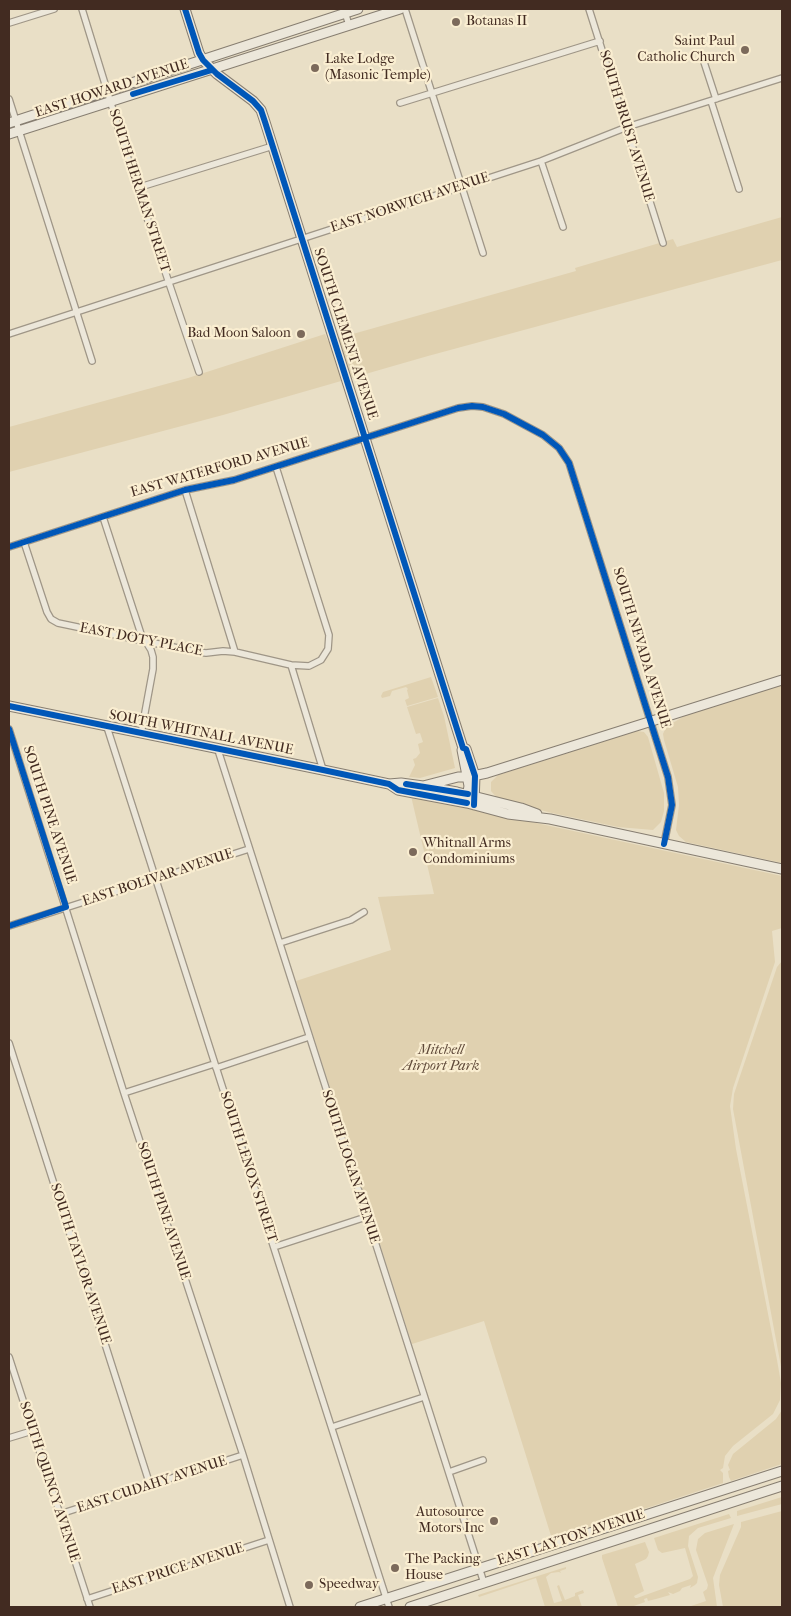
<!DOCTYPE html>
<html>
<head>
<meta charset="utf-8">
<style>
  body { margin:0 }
  #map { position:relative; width:791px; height:1616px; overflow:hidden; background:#e9dfc6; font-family:"IM FELL French Canon",serif }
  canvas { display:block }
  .frame { position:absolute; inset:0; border:10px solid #422b21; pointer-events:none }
</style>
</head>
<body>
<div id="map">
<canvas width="791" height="1616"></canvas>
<div class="frame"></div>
</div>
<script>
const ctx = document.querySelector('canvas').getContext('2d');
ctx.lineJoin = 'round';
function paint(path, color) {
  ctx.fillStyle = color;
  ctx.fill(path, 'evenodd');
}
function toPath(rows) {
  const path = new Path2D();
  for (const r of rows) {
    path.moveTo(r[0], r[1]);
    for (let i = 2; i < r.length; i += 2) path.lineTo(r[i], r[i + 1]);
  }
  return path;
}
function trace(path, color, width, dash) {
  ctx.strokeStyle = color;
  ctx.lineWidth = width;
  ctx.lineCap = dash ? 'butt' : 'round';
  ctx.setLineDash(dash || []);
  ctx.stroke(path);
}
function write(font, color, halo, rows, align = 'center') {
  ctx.font = font + ' "IM FELL French Canon",serif';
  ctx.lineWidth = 4.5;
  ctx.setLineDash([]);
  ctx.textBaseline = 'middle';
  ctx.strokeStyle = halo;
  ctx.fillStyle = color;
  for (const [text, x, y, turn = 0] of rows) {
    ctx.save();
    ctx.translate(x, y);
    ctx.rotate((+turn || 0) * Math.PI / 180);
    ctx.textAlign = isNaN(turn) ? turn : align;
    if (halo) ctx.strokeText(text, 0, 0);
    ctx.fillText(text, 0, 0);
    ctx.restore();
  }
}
paint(toPath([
  [782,217,782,260,428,356,223,415,9,472,9,427,188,378,325,334,328,341,576,271,575,268,673,239,677,247],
  [431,677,438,697,407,706,405,700,409,698,407,690,408,689,406,687,392,691,390,696,382,698,381,696,383,692],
  [782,685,782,863,686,842,679,836,676,830,679,805,678,787,664,740,663,734,666,727,686,715],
  [438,698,444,716,455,768,420,778,409,777,415,765,413,759,416,758,420,753,418,744,423,742,420,733,416,734,407,707],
  [637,731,644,732,648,737,664,793,664,811,661,822,653,830,618,827,552,813,498,799,491,791,491,782,498,775],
  [411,796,782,876,782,928,772,931,775,962,733,1088,730,1106,736,1149,777,1360,781,1383,780,1400,773,1414,733,1446,725,1456,723,1468,720,1470,723,1473,723,1483,552,1539,484,1321,412,1344,296,981,391,950,378,897,434,894],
  [782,961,782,1372,733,1109,734,1094,738,1082,777,967],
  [782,1410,782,1464,731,1481,729,1477,728,1471,730,1470,728,1465,733,1454,776,1419],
  [782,1497,782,1504,737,1516,737,1511],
  [782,1511,782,1607,723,1607,719,1585,720,1575,741,1527,741,1522],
  [729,1514,731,1518,698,1528,689,1536,688,1546,698,1577,697,1583,695,1585,690,1588,691,1585,682,1588,680,1591,673,1594,668,1592,670,1595,656,1599,648,1601,647,1598,644,1599,645,1602,631,1607,618,1607,602,1558,602,1555,645,1542,649,1552,648,1556,646,1559,635,1564,644,1591,634,1596,635,1598,637,1598,690,1579,693,1576,685,1548,662,1553,658,1550,654,1538],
  [734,1524,713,1578,717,1607,688,1607,706,1601,703,1592,707,1589,708,1585,696,1550,698,1539,705,1533],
  [566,1567,566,1569,560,1571,561,1573,559,1572,551,1573,546,1577,554,1603,562,1601,557,1586,559,1585,565,1600,575,1596,575,1593,583,1590,584,1593,578,1595,582,1607,545,1607,536,1578,479,1597,478,1595]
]), '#e0d1b0');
const street = toPath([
  [82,9,137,188,199,372],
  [344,9,349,25],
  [405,9,483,253],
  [589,9,663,243],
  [9,23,54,9],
  [702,56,716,99],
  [9,99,92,361],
  [711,101,739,189],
  [400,103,600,41],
  [541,161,563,227],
  [137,188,273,146],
  [9,334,541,161,627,127,782,78],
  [276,467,329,635,328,649,321,660,309,666,291,665,323,770],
  [185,490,235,652],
  [103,517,141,634,151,650,153,657,153,669,141,734],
  [24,542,47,612,51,619,58,623,197,652,206,653,223,651,235,652,291,665],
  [9,547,185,490,234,480,458,408,472,406,483,407,504,414,543,435,559,448,569,463,668,777,672,805,664,844],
  [107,727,389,1607],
  [9,729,124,1093,243,1455,290,1607],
  [218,750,484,1583],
  [9,926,249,849],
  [280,943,351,920,364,912],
  [9,1043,150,1485],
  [216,1068,309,1037],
  [124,1093,214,1064],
  [274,1247,366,1217],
  [9,1357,90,1607],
  [332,1427,424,1397],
  [9,1438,32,1431],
  [449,1472,483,1460],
  [60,1514,243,1455],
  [87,1599,269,1540]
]);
const secondary = toPath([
  [185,9,199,53,203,60,217,74,253,101,261,110,265,122,463,748,466,749,475,776,474,805],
  [9,123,358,9],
  [9,134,400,9],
  [9,706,323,770,389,784,398,790,467,803,508,814,550,819,782,869],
  [462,750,469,786,467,798],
  [389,784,401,783,423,786,457,792,521,808,537,814],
  [423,786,458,777,468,777,487,773,782,680],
  [360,1607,782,1471],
  [410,1607,782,1486]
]);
trace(street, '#9f9687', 8);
trace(secondary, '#877e71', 11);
trace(street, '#ece7da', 5.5);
trace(secondary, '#ece7da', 9);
trace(toPath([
  [185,9,199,53,203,60,217,74,253,101,261,110,265,122,463,748,466,749,475,776,474,805],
  [133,94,212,70],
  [9,547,185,490,234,480,458,408,472,406,483,407,504,414,543,435,559,448,569,463,668,777,672,805,664,844],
  [9,706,323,770,389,784,398,790,467,803],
  [9,729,66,907,9,926],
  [406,784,468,794]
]), '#0057b8', 6);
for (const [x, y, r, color] of [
  [456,22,5,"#7c6a5b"],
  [745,50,5,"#7c6a5b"],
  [315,68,5,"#7c6a5b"],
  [301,334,5,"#7c6a5b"],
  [413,852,5,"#7c6a5b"],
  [494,1521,5,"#7c6a5b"],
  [395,1568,5,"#7c6a5b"],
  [309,1585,5,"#7c6a5b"]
]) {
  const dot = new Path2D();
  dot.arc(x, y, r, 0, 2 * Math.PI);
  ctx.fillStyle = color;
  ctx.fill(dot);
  trace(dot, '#faeed1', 2);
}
write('14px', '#422b21', '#faeed1', [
  ["Botanas II",466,22],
  ["Saint Paul",735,42,"right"],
  ["Catholic Church",735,58,"right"],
  ["Lake Lodge",325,60],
  ["(Masonic Temple)",325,76],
  ["Bad Moon Saloon",291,334,"right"],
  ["Whitnall Arms",423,844],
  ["Condominiums",423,860],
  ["Autosource",484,1513,"right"],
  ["Motors Inc",484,1529,"right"],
  ["The Packing",405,1560],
  ["House",405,1576],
  ["Speedway",319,1585]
], 'left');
write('14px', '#422b21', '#faeed1', [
  ["EAST HOWARD AVENUE",112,89,-18],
  ["SOUTH BRUST AVENUE",626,126,73],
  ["SOUTH HERMAN STREET",139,191,72],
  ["EAST NORWICH AVENUE",410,203,-18],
  ["SOUTH CLEMENT AVENUE",345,334,72],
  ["EAST WATERFORD AVENUE",220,468,-16],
  ["EAST DOTY PLACE",141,640,11],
  ["SOUTH NEVADA AVENUE",641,648,73],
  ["SOUTH WHITNALL AVENUE",201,733,11],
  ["SOUTH PINE AVENUE",49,815,72],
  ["EAST BOLIVAR AVENUE",158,878,-18],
  ["SOUTH LENOX STREET",248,1167,72],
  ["SOUTH LOGAN AVENUE",350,1167,72],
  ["SOUTH PINE AVENUE",163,1211,72],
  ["SOUTH TAYLOR AVENUE",80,1264,72],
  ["SOUTH QUINCY AVENUE",49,1482,72],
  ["EAST CUDAHY AVENUE",152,1485,-18],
  ["EAST LAYTON AVENUE",571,1538,-18],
  ["EAST PRICE AVENUE",178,1569,-18]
]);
write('italic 14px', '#604a3a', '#faeed1', [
  ["Mitchell",441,1051],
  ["Airport Park",441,1067]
]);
</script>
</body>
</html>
